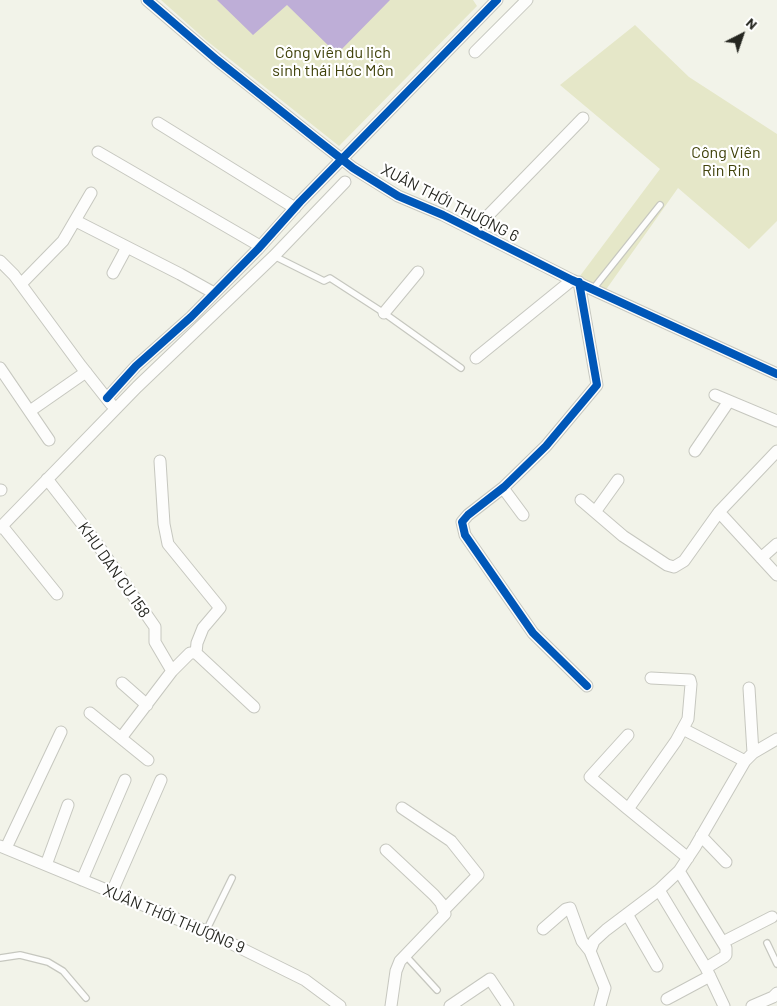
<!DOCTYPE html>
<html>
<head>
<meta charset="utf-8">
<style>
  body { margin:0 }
  #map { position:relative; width:777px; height:1006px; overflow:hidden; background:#f2f3e9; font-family:Barlow,sans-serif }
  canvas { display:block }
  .north { position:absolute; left:717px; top:10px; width:50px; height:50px; -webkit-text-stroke:4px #fff; paint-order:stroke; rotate:41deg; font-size:14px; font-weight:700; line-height:20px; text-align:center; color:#252620 }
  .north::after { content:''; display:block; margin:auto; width:18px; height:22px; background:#252620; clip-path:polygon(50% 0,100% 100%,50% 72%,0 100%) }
</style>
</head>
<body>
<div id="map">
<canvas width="777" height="1006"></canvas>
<div class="north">N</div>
</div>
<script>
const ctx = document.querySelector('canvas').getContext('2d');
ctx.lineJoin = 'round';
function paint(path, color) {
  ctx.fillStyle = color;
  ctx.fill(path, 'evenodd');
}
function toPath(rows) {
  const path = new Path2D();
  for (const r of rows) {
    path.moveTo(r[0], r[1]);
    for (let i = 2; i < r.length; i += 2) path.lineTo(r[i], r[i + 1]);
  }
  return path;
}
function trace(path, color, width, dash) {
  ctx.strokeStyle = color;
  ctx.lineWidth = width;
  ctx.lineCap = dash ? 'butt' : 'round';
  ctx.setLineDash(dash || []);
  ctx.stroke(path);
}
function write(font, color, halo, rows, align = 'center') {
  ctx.font = font + ' Barlow,sans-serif';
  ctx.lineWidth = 4.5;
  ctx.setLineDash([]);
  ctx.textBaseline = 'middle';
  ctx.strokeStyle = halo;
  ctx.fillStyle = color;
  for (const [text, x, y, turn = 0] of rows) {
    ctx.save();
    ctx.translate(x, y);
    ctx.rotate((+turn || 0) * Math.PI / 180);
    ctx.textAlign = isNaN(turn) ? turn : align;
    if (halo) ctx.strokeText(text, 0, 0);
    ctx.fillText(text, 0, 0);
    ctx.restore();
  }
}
paint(toPath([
  [161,0,473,0,477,6,339,146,207,41],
  [635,25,689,77,777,134,777,221,749,249,678,188,605,291,580,276,660,169,560,85]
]), '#e5e7c8');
paint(toPath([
  [217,0,390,0,337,54,287,5,253,35]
]), '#beaed7');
const service = toPath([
  [274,256,324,281,330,278,384,313,461,368],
  [593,289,660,205],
  [206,931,232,878],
  [767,943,777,964],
  [405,955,437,990],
  [0,958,20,955,48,962,63,971,86,998]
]);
const minor = toPath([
  [147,0,217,60,316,139,353,168,398,196,443,215,572,280,777,374],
  [475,52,527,0],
  [158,123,295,208],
  [98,152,260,246],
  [76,221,180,274,214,293],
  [474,230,583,118],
  [0,261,14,275,81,366,111,404],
  [113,273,127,247],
  [579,282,597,385,546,446,504,487,468,515,462,522,465,535,533,633,587,686],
  [21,284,63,241,91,193],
  [384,313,418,272],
  [476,358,572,280],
  [0,368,49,440],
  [715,395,777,421],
  [107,398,136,366,191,317,258,249,300,202,497,0],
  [30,411,86,372],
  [695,451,729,401],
  [777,451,719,512,777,575],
  [160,461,164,524,168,544,220,608,203,628,197,643,196,653],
  [47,479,93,538,155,627,155,642,172,671,121,738],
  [503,488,523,515],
  [0,490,1,490],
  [581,500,623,536,667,565,674,567,684,561,719,512],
  [595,512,618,480],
  [2,526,57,594],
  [0,528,137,387,274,256,345,182],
  [761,558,777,544],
  [172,671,190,653,196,653,254,707],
  [651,678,690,680,691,684,688,719,676,741,628,809,688,858],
  [122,683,147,705],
  [749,688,753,753],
  [90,713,148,760],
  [683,729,745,761],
  [628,735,590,777,628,809],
  [402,808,451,841,478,875,444,910],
  [701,836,726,862],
  [0,846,206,931,305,980,340,1006],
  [6,848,61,732],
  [386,850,434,895,441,903,445,914,400,961,396,971,391,1006],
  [46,865,68,805],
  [679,871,726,948,726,955,724,957,706,968],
  [82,880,125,780],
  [659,890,706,968,724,1006],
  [112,892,161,780],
  [627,914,657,966],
  [543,929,566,909,570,908,582,941,590,951],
  [723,942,772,917],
  [667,999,710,976],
  [450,1006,490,979,508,1006],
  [600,1006,605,988,590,951,594,941,606,930,659,890,679,871,695,847,745,761,753,753,777,739],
  [752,1006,773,997,777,993]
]);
trace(service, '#c6c7bf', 8);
trace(minor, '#c6c7bf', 13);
trace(service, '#fdfdfc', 5.5);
trace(minor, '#fdfdfc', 11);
trace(toPath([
  [147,0,217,60,316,139,353,168,398,196,443,215,572,280,777,374],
  [579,282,597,385,546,446,504,487,468,515,462,522,465,535,533,633,587,686],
  [107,398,136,366,191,317,258,249,300,202,497,0]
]), '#0057b8', 8);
write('16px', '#40420a', '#fff', [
  ["Công viên du lịch",333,53],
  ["sinh thái Hóc Môn",333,71],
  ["Công Viên",726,153],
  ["Rin Rin",726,171]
]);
write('16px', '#252620', '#fff', [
  ["XUÂN THỚI THƯỢNG 6",450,203,27],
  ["KHU DAN CU 158",114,570,55],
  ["XUÂN THỚI THƯỢNG 9",174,919,23]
]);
</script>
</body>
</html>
